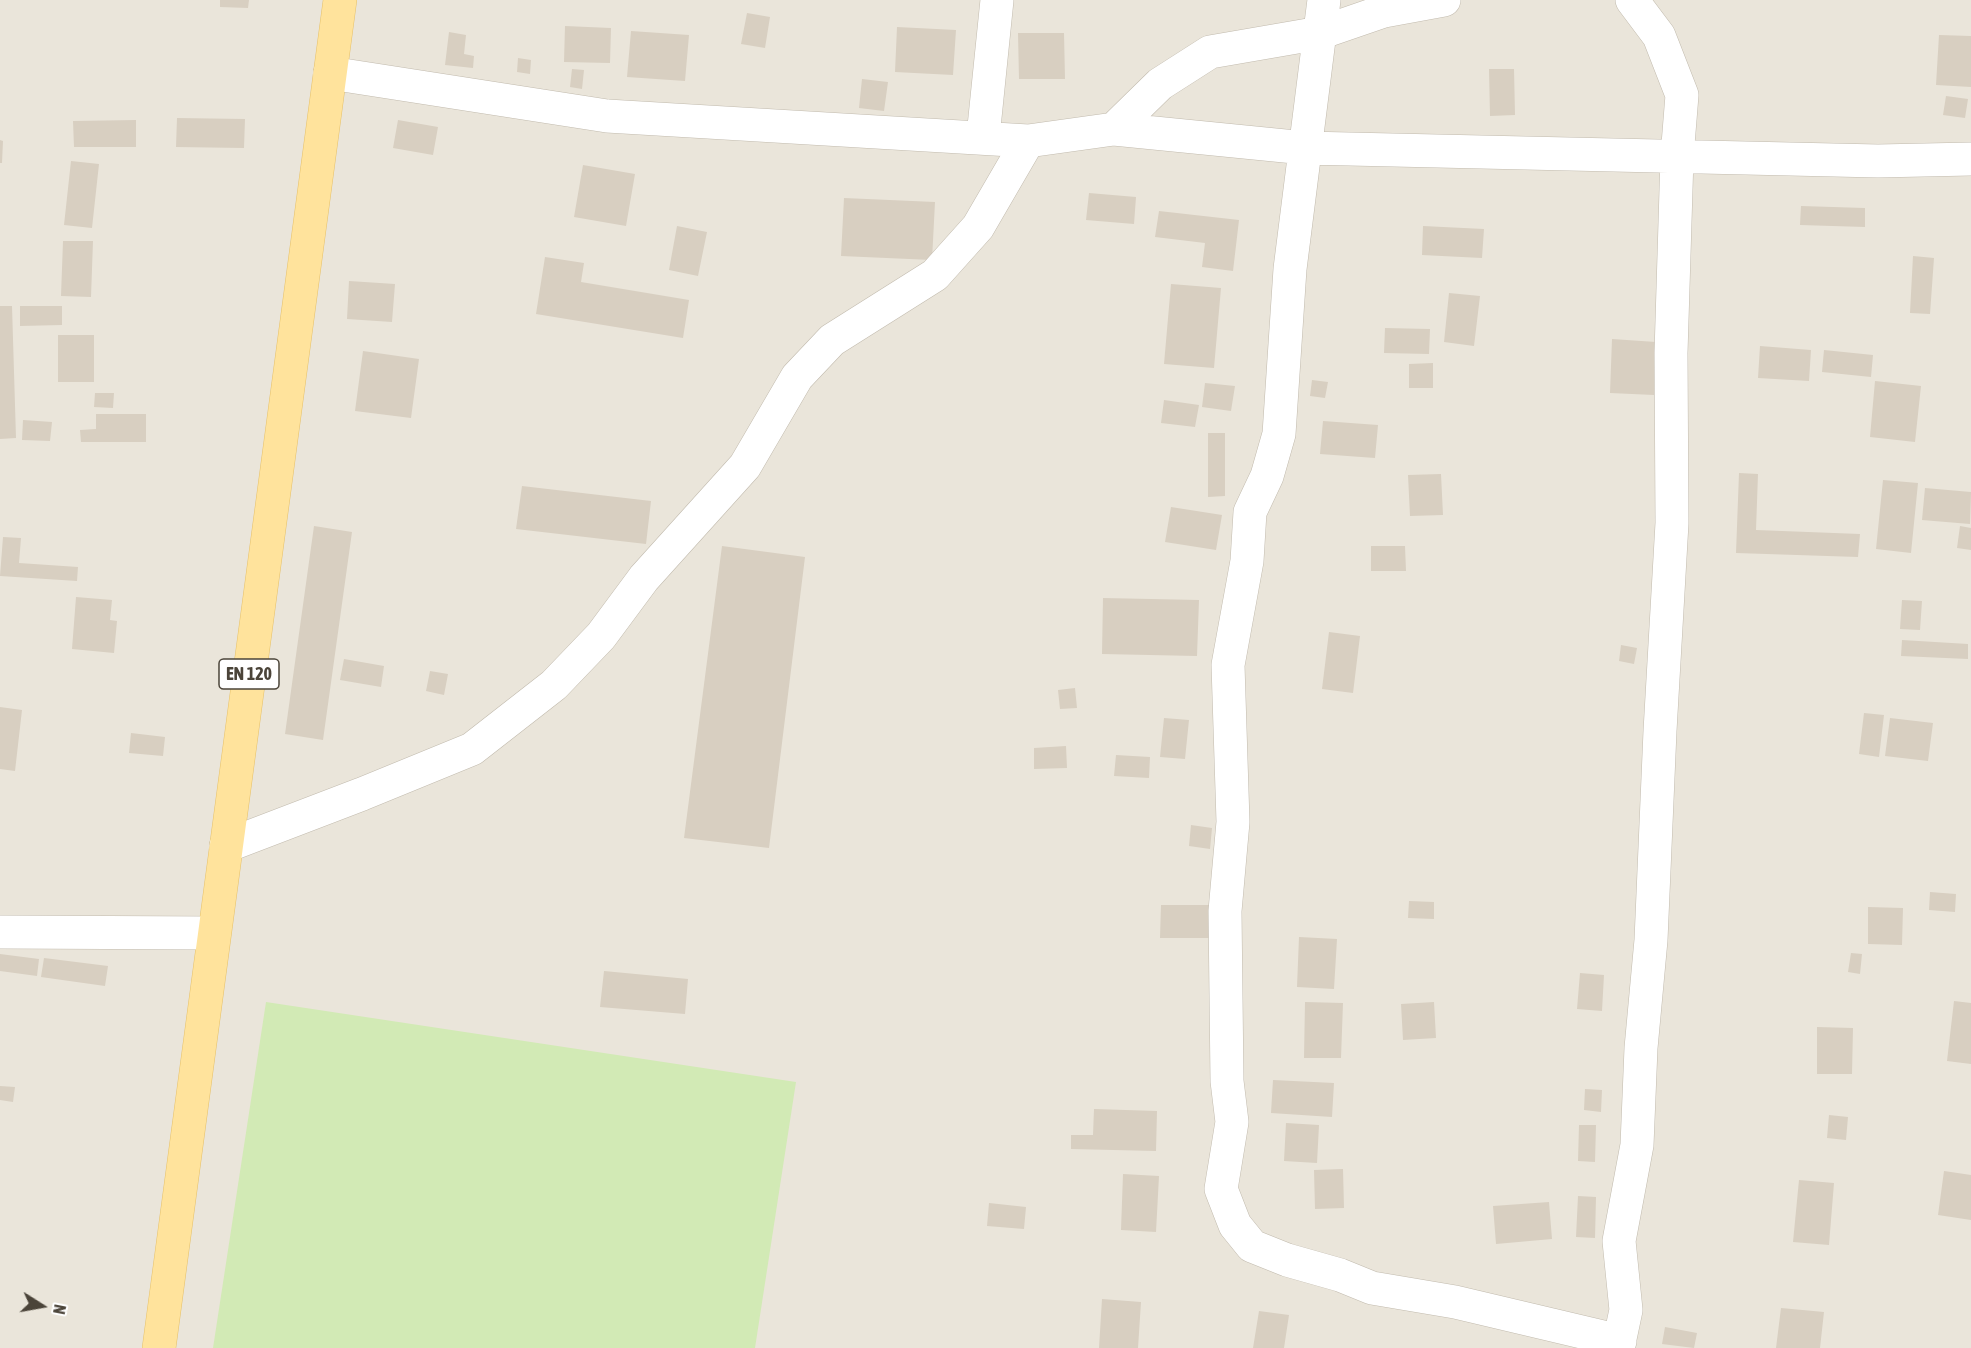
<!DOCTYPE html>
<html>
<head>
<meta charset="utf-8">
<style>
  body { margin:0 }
  #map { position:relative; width:1971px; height:1348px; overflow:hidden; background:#f6f3ec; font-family:"Asap Condensed",sans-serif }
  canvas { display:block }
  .north { position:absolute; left:12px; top:1276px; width:60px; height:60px; -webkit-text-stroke:4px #fff; paint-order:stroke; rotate:101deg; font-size:16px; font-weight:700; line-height:24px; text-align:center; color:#4b4439 }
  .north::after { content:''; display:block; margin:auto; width:21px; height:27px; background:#4b4439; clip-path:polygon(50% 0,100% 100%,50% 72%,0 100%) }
</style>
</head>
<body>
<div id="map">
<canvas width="1971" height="1348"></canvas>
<div class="north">N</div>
</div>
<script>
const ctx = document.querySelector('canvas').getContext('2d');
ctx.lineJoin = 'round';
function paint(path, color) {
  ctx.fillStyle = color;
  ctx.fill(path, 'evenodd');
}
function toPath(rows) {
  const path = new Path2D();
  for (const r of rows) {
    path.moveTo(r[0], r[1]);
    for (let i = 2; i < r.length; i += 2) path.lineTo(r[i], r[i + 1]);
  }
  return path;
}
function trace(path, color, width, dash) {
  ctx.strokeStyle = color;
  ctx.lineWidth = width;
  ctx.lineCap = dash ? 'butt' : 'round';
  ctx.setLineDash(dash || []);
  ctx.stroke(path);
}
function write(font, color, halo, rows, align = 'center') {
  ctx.font = font + ' "Asap Condensed",sans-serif';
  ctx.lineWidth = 4.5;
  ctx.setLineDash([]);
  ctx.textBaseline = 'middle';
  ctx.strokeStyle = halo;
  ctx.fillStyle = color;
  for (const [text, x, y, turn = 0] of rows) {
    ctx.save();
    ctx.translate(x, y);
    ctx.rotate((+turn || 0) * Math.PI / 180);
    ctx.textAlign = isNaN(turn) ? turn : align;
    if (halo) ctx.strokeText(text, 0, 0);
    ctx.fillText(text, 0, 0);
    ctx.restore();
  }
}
paint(toPath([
  [0,0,1971,0,1971,1348,0,1348]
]), '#eae5da');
paint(toPath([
  [266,1002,796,1082,755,1348,213,1348]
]), '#d2eab5');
paint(toPath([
  [220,0,249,0,248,8,220,7],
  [747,13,770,17,765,48,741,44],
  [565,26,611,28,610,63,564,62],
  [897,27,956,30,953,75,895,72],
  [631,31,689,35,685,81,627,77],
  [449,32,466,35,464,54,474,56,473,68,445,65],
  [1018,33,1064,33,1065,79,1019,79],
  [1939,35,1971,36,1971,87,1936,85],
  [518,58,531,60,530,74,517,72],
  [572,69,584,70,582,89,570,87],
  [1489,69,1514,69,1515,115,1490,116],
  [862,79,888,82,884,111,859,108],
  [1946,96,1968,99,1965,118,1943,115],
  [177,118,245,119,244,148,176,147],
  [136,120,136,147,74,147,73,121],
  [398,120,438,127,433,155,393,148],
  [0,140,3,141,2,163,0,163],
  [71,161,99,164,92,228,64,225],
  [583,165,635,174,626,226,574,217],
  [1089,193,1136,197,1134,224,1086,220],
  [844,198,935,202,932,260,841,256],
  [1801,206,1865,208,1865,227,1800,225],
  [1159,211,1239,220,1233,271,1202,267,1205,243,1155,237],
  [677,226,707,232,698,276,669,270],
  [1423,226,1484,229,1482,258,1422,255],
  [63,241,93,241,91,297,61,296],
  [1913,256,1934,258,1930,314,1910,313],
  [545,257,584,263,581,282,689,300,683,338,536,314],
  [349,281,395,284,392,322,347,319],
  [1171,284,1221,288,1214,368,1164,364],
  [1449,293,1480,296,1474,346,1444,342],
  [0,306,12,306,16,438,0,439],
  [20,306,62,306,62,325,20,326],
  [1385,328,1430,329,1429,354,1384,353],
  [58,335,94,335,94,382,58,382],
  [1612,339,1656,342,1654,395,1610,393],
  [1760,346,1811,350,1809,381,1758,378],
  [1824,350,1873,355,1871,377,1822,372],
  [363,351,419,359,411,418,355,411],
  [1433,363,1433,388,1409,388,1409,364],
  [1312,380,1328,382,1325,398,1310,396],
  [1875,381,1921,386,1915,442,1870,437],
  [1205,383,1235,386,1231,411,1202,407],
  [95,393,114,393,113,408,94,407],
  [1164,400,1199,405,1195,427,1161,423],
  [96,414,146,414,146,442,81,442,80,430,96,429],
  [23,420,52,422,50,441,22,440],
  [1323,421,1378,425,1375,458,1320,454],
  [1208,433,1225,433,1225,496,1208,497],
  [1739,473,1758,474,1756,530,1860,534,1858,557,1736,553],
  [1441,474,1443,515,1410,516,1408,475],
  [1883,480,1918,483,1911,553,1876,549],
  [522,486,651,501,646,544,516,529],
  [1925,488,1971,492,1970,524,1922,520],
  [1171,507,1222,515,1216,550,1165,542],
  [314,526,352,532,323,740,285,734],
  [1960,526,1971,528,1971,550,1957,548],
  [3,537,21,538,19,563,78,567,77,581,0,576],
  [722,546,805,557,769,848,684,838],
  [1371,546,1405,546,1406,571,1371,571],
  [76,597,112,600,110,620,117,621,114,653,72,649],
  [1103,598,1199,600,1197,656,1102,654],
  [1902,600,1922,601,1920,630,1900,629],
  [1329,632,1360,636,1353,693,1322,689],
  [1902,640,1968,644,1968,659,1901,656],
  [1621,645,1637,648,1634,664,1619,661],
  [344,659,384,666,381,687,340,680],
  [430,671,448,674,444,695,426,691],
  [1075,688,1077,708,1060,709,1058,690],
  [0,707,22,710,15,771,0,769],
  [1864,713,1884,715,1879,757,1859,754],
  [1164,718,1189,720,1185,759,1160,757],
  [1890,718,1933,723,1928,761,1885,756],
  [131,733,165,737,163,756,129,753],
  [1066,746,1067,768,1034,769,1034,748],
  [1116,755,1150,757,1149,778,1114,776],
  [1191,825,1212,828,1210,849,1189,846],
  [1930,892,1956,894,1955,912,1929,910],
  [1409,901,1434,902,1434,919,1408,918],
  [1161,905,1209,905,1209,938,1160,938],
  [1868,907,1903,908,1902,945,1868,944],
  [1299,937,1337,939,1334,989,1297,987],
  [1851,953,1862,954,1860,974,1848,972],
  [0,954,39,959,37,976,0,971],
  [44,958,108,966,105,986,41,977],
  [604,971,688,979,685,1014,600,1007],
  [1580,973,1604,975,1602,1011,1577,1009],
  [1954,1001,1971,1003,1971,1064,1947,1061],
  [1305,1002,1343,1003,1341,1058,1304,1058],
  [1434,1002,1436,1038,1403,1040,1401,1004],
  [1817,1027,1853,1028,1852,1074,1817,1074],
  [1273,1080,1334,1083,1332,1117,1271,1113],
  [0,1086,15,1087,13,1102,0,1100],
  [1585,1089,1602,1090,1601,1112,1584,1110],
  [1094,1109,1157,1111,1156,1151,1071,1149,1071,1135,1093,1135],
  [1829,1115,1848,1117,1846,1140,1827,1138],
  [1286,1123,1319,1125,1317,1163,1284,1161],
  [1579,1125,1596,1125,1595,1162,1578,1161],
  [1343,1169,1344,1208,1315,1209,1314,1170],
  [1944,1171,1971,1175,1971,1220,1938,1215],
  [1123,1174,1159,1176,1156,1232,1121,1230],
  [1799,1180,1834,1183,1829,1245,1793,1242],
  [1578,1196,1596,1197,1595,1238,1576,1237],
  [1549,1202,1552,1239,1496,1244,1493,1206],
  [989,1203,1026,1207,1024,1229,987,1226],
  [1102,1299,1141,1302,1138,1348,1099,1348],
  [1781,1308,1824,1312,1820,1348,1776,1348],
  [1259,1311,1289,1315,1284,1348,1253,1348],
  [1665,1327,1697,1333,1694,1348,1662,1344]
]), '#d8cfc1');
const minor = toPath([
  [1324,0,1290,269,1279,434,1267,476,1250,512,1247,561,1228,665,1233,822,1225,911,1227,1081,1232,1122,1221,1189,1235,1225,1252,1246,1287,1260,1340,1275,1372,1288,1455,1302,1620,1341],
  [330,73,607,116,1028,141,1114,129,1305,148,1878,161,1971,159],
  [1114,129,1160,84,1210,52,1320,33,1384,11,1444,0],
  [983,137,997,0],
  [226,846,362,794,472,749,554,685,601,636,644,578,745,466,797,377,832,340,935,275,978,227,1028,141],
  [0,932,214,933],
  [1618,1348,1626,1310,1619,1241,1637,1145,1641,1048,1651,940,1660,731,1672,523,1671,353,1677,157,1682,95,1659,36,1632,0]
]);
const major = toPath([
  [159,1348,340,0]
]);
trace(minor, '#c2bbae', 34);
trace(major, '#e6c16a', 34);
trace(minor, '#fff', 33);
trace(major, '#ffe39c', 33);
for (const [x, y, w] of [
  [249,674,60]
]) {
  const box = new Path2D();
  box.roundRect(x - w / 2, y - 15, w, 30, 4.5);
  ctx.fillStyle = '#fff';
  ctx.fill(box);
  trace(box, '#4b4439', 1.5);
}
write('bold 18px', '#4b4439', null, [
  ["EN 120",249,674]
]);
</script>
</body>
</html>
